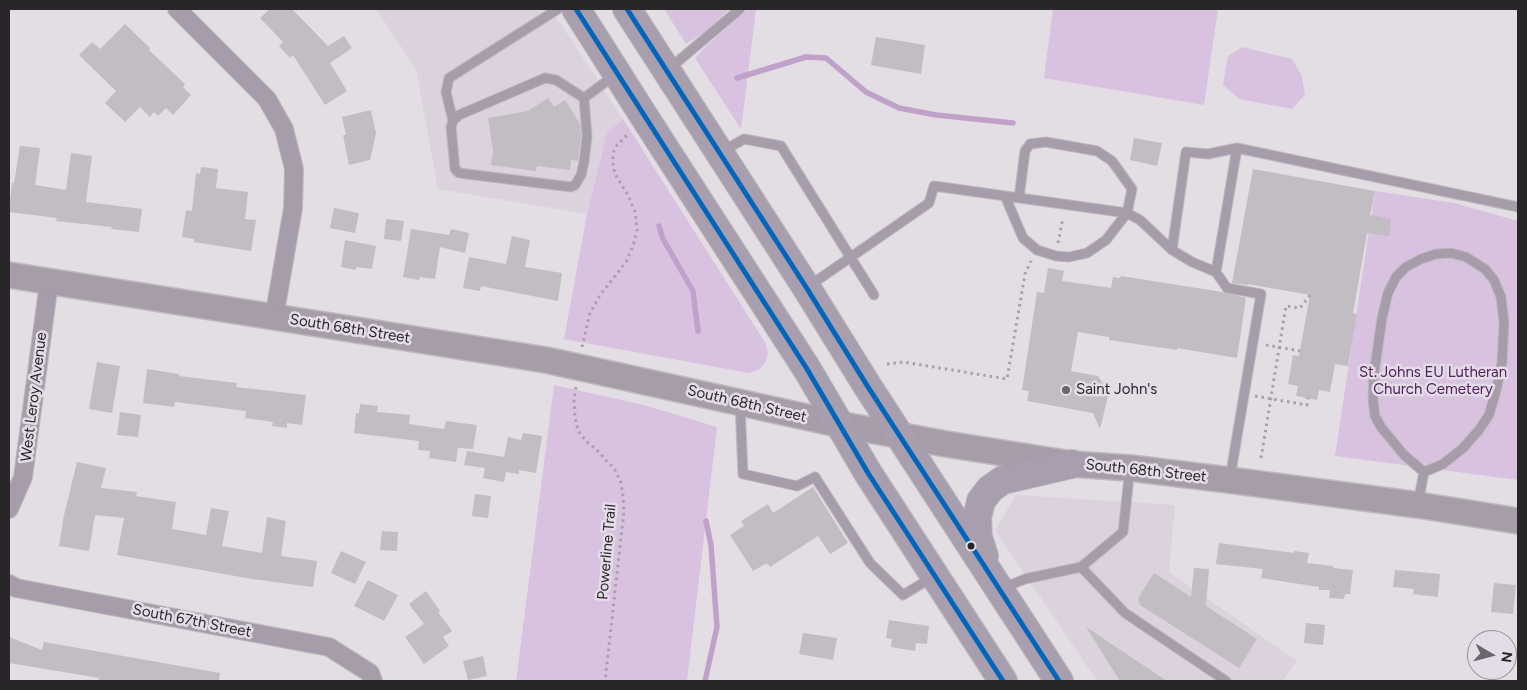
<!DOCTYPE html>
<html>
<head>
<meta charset="utf-8">
<style>
  body { margin:0 }
  #map { position:relative; width:1527px; height:690px; overflow:hidden; background:#e3dee4; font-family:Figtree,sans-serif }
  canvas { display:block }
  .frame { position:absolute; inset:0; border:10px solid #29262a; pointer-events:none }
  .north { position:absolute; left:1467px; top:630px; width:50px; height:50px; box-sizing:border-box; background:#e4dce6; border:1px solid #99939b; border-radius:50%; rotate:98deg; font-size:14px; font-weight:700; line-height:20px; text-align:center; color:#29262a }
  .north::after { content:''; display:block; margin:auto; width:18px; height:22px; background:#6a666b; clip-path:polygon(50% 0,100% 100%,50% 72%,0 100%) }
</style>
</head>
<body>
<div id="map">
<canvas width="1527" height="690"></canvas>
<div class="frame"></div>
<div class="north">N</div>
</div>
<script>
const ctx = document.querySelector('canvas').getContext('2d');
ctx.lineJoin = 'round';
function paint(path, color) {
  ctx.fillStyle = color;
  ctx.fill(path, 'evenodd');
}
function toPath(rows) {
  const path = new Path2D();
  for (const r of rows) {
    path.moveTo(r[0], r[1]);
    for (let i = 2; i < r.length; i += 2) path.lineTo(r[i], r[i + 1]);
  }
  return path;
}
function trace(path, color, width, dash) {
  ctx.strokeStyle = color;
  ctx.lineWidth = width;
  ctx.lineCap = dash ? 'butt' : 'round';
  ctx.setLineDash(dash || []);
  ctx.stroke(path);
}
function write(font, color, halo, rows, align = 'center') {
  ctx.font = font + ' Figtree,sans-serif';
  ctx.lineWidth = 5;
  ctx.setLineDash([]);
  ctx.textBaseline = 'middle';
  ctx.strokeStyle = halo;
  ctx.fillStyle = color;
  for (const [text, x, y, turn = 0] of rows) {
    ctx.save();
    ctx.translate(x, y);
    ctx.rotate((+turn || 0) * Math.PI / 180);
    ctx.textAlign = isNaN(turn) ? turn : align;
    if (halo) ctx.strokeText(text, 0, 0);
    ctx.fillText(text, 0, 0);
    ctx.restore();
  }
}
paint(toPath([
  [376,9,551,9,623,119,607,133,587,214,438,189,416,69],
  [1016,495,1175,505,1169,572,1297,661,1282,681,1097,681,995,530]
]), '#dcd2de');
paint(toPath([
  [664,9,730,9,705,32,686,44],
  [748,9,756,9,741,129,695,58,705,47],
  [1053,9,1218,9,1204,105,1044,78],
  [1242,47,1292,59,1302,76,1305,95,1292,109,1239,99,1223,85,1228,56],
  [623,119,766,344,768,354,765,363,758,370,749,373,564,339,587,214,607,133],
  [1375,191,1454,203,1518,221,1518,480,1335,456],
  [554,385,644,405,717,427,687,681,516,681]
]), '#d9c2e0');
trace(toPath([
  [737,78,806,57,826,58,866,92,899,108,936,115,1013,123],
  [659,226,663,239,693,291,698,331],
  [705,681,717,627,711,545,706,521]
]), '#bfa1c9', 5.5);
paint(toPath([
  [270,9,292,9,328,46,344,36,352,48,330,63,347,91,325,105,293,55,290,58,279,46,283,42,260,18],
  [125,24,150,48,149,50,185,84,183,87,191,95,173,115,166,108,158,116,154,112,150,117,140,107,125,122,105,103,116,91,79,55,92,42,100,49],
  [876,37,925,45,921,74,871,65],
  [548,98,554,107,565,100,580,124,581,136,578,161,571,160,570,170,537,166,536,171,491,165,493,150,488,118,528,111],
  [371,110,376,133,370,160,349,165,343,135,346,135,342,117],
  [1134,138,1162,143,1157,166,1130,160],
  [20,146,40,148,35,185,66,190,71,153,92,156,86,202,142,209,139,232,111,229,112,227,56,221,57,218,9,212,12,183,14,183],
  [201,167,218,169,216,188,248,192,245,219,256,220,251,251,194,242,194,239,182,237,186,210,192,211,196,173,200,174],
  [1253,169,1375,191,1370,215,1391,219,1389,236,1367,233,1353,313,1357,314,1348,366,1335,364,1330,392,1319,390,1317,400,1296,396,1298,386,1288,384,1293,355,1299,356,1310,295,1248,284,1248,285,1232,283],
  [334,208,359,213,355,233,330,228],
  [386,219,404,221,401,241,384,239],
  [411,229,449,235,451,229,469,233,465,253,440,247,435,279,420,277,419,280,403,277],
  [512,236,530,240,525,267,562,273,558,301,481,286,480,291,463,288,469,257,506,264],
  [345,240,376,246,372,269,356,267,356,270,341,267],
  [1048,268,1064,271,1062,281,1111,288,1113,277,1120,278,1121,276,1222,292,1246,298,1237,358,1177,348,1177,350,1109,340,1109,337,1078,332,1071,371,1098,376,1109,392,1100,429,1093,413,1027,401,1029,391,1022,390,1037,292,1044,293],
  [97,362,120,366,112,413,89,409],
  [147,369,179,374,179,376,237,383,236,387,306,395,302,425,287,423,287,428,272,426,273,422,245,418,246,411,175,402,174,407,143,403],
  [360,404,378,406,377,412,410,415,409,424,444,429,446,421,477,425,473,449,458,448,456,462,429,458,430,451,418,450,419,441,354,433,356,413,359,413],
  [120,412,141,415,138,437,117,435],
  [523,433,542,436,536,473,519,470,519,474,506,472,504,482,483,478,485,468,464,465,467,451,504,457,508,437,521,440],
  [77,462,106,468,101,488,137,492,136,496,176,502,172,529,206,535,211,508,229,511,222,546,262,553,267,517,286,521,281,556,317,561,313,587,252,579,117,555,124,518,95,515,89,551,59,546,64,515],
  [813,487,848,543,830,554,818,536,770,567,767,563,753,571,730,535,744,526,741,521,768,504,773,513],
  [475,494,491,496,488,518,472,516],
  [382,531,398,532,397,551,380,550],
  [1219,543,1294,553,1294,551,1309,553,1307,563,1333,566,1333,568,1353,570,1350,594,1345,594,1344,599,1329,598,1330,590,1319,590,1319,587,1261,578,1263,569,1216,564],
  [341,551,366,562,355,584,331,573],
  [1194,568,1209,569,1206,606,1257,639,1239,668,1140,605,1138,598,1154,573,1191,597],
  [1395,570,1440,574,1438,597,1413,594,1414,589,1393,587],
  [368,580,398,595,384,621,354,606],
  [1494,583,1516,585,1513,614,1491,612],
  [426,591,440,611,438,612,452,631,443,637,449,646,424,664,405,637,424,624,409,604],
  [889,620,929,626,927,644,916,643,915,651,891,647,892,639,886,638],
  [1306,623,1325,625,1323,645,1304,643],
  [1086,627,1167,681,1120,681],
  [803,633,837,638,833,660,799,654],
  [9,637,42,650,44,642,220,673,219,681,98,681,99,678,9,663],
  [483,656,487,676,468,680,463,661]
]), '#c1bdc2');
const lane = toPath([
  [670,68,740,9],
  [584,98,556,80,545,78,459,115,453,121,451,127,455,169,459,173,571,187,575,185,581,175,584,162,587,136,584,98,615,75],
  [453,121,446,92,449,78,558,9],
  [723,151,744,139,781,146,874,295],
  [1005,196,1023,238,1037,250,1056,256,1069,257,1087,253,1106,240,1127,213,1132,189,1112,161,1097,151,1046,142,1030,144,1025,151,1019,198],
  [1172,250,1186,152,1208,154,1237,148],
  [1216,272,1237,148,1518,207],
  [809,286,929,203,934,186,1127,213,1140,220,1172,250,1192,262,1216,272,1227,288,1261,294,1230,478],
  [740,405,743,474,797,486,815,477,870,563,903,595,931,578],
  [1418,503,1424,472,1443,464,1463,448,1479,430,1489,415,1496,391,1502,362,1504,323,1501,297,1494,280,1485,269,1466,257,1451,253,1436,254,1421,259,1406,267,1396,277,1388,293,1382,318,1374,374,1373,400,1375,416,1381,427,1404,455,1424,472],
  [1081,567,1125,613,1226,681],
  [1003,588,1025,579,1081,567,1123,532,1130,468]
]);
const street = toPath([
  [177,9,267,99,284,129,294,169,293,208,274,318],
  [9,509,23,477,49,282],
  [9,584,16,588,329,647,370,673,373,681]
]);
const secondary = toPath([
  [9,275,546,360,838,424,946,444,1072,464,1130,468,1229,480,1418,505,1518,521]
]);
const primary = toPath([
  [576,9,647,121,807,369,868,473,1003,681],
  [627,9,806,287,868,387,1059,681],
  [984,556,978,537,977,518,981,501,990,489,1003,480,1072,464]
]);
trace(lane, '#bdbabe', 11);
trace(street, '#bdbabe', 20);
trace(secondary, '#bdbabe', 28);
trace(primary, '#bdbabe', 30);
trace(toPath([
  [1058,243,1063,218],
  [1266,345,1300,351],
  [582,347,590,313,600,295,626,262,633,246,637,230,635,212,629,197,615,174,613,164,613,153,617,145,629,133],
  [887,364,903,362,1007,379,1025,274,1031,261],
  [576,387,574,400,575,417,578,431,587,442,596,449,615,470,621,483,623,496,624,511,605,681],
  [1255,396,1307,405,1308,398],
  [1261,458,1286,306,1300,308,1310,295]
]), '#a7a0a8', 3, [2.5, 4]);
trace(lane, '#a79daa', 9);
trace(street, '#a79daa', 18);
trace(secondary, '#a79da9', 25);
trace(primary, '#a99ead', 28);
trace(toPath([
  [576,9,807,369,868,473,1003,681],
  [627,9,806,287,868,387,1059,681]
]), '#0065bd', 5);
for (const [x, y, r, color] of [
  [1066,390,5,"#6a666b"],
  [971,546,4.5,"#29262a"]
]) {
  const dot = new Path2D();
  dot.arc(x, y, r, 0, 2 * Math.PI);
  ctx.fillStyle = color;
  ctx.fill(dot);
  trace(dot, '#e4dce6', 2);
}
write('15px', '#29262a', '#e4dce6', [
  ["South 68th Street",350,329,9],
  ["West Leroy Avenue",34,397,-83],
  ["South 68th Street",747,404,13],
  ["South 68th Street",1146,471,6],
  ["Powerline Trail",607,552,-85],
  ["South 67th Street",192,621,11]
]);
write('15px', '#522062', '#e4dce6', [
  ["St. Johns EU Lutheran",1433,373],
  ["Church Cemetery",1433,390]
]);
write('15px', '#29262a', '#e4dce6', [
  ["Saint John's",1076,390]
], 'left');
</script>
</body>
</html>
